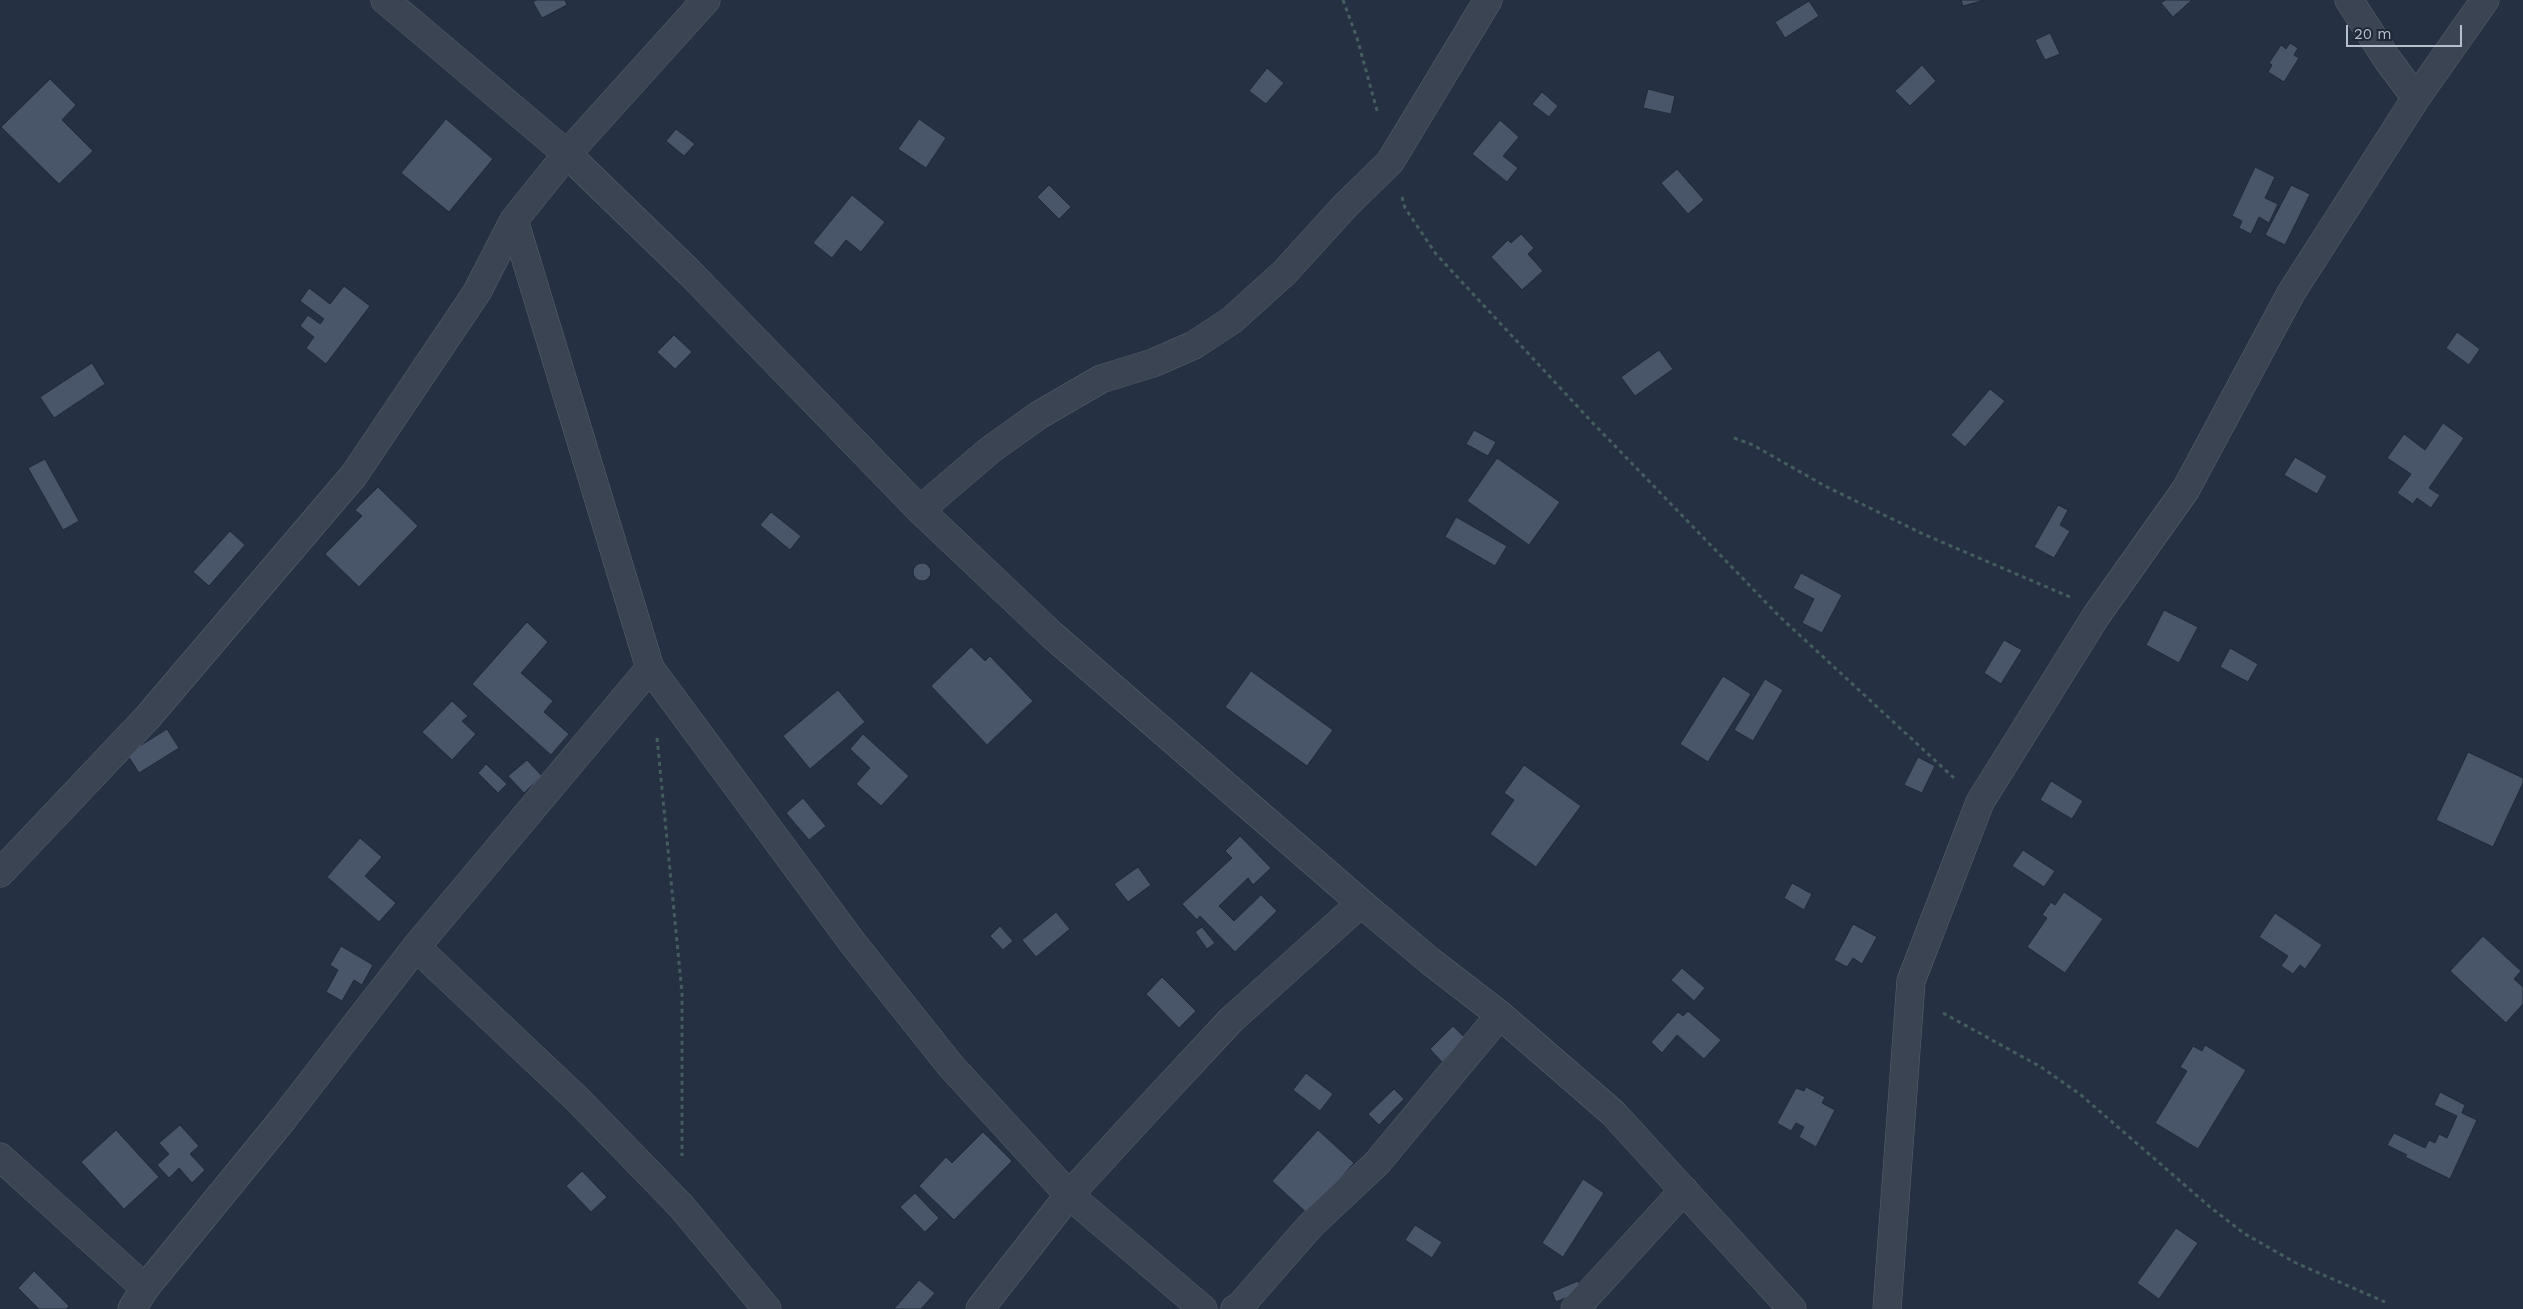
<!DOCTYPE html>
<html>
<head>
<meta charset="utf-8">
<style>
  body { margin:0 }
  #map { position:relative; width:2523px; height:1309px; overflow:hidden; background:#253143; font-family:"Work Sans",sans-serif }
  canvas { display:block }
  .scale { position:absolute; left:2346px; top:25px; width:116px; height:22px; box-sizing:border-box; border:2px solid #b7bfcc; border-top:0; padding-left:6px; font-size:15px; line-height:18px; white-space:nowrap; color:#b7bfcc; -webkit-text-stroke:4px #1e2837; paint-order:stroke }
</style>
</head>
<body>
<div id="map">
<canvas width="2523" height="1309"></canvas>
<div class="scale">20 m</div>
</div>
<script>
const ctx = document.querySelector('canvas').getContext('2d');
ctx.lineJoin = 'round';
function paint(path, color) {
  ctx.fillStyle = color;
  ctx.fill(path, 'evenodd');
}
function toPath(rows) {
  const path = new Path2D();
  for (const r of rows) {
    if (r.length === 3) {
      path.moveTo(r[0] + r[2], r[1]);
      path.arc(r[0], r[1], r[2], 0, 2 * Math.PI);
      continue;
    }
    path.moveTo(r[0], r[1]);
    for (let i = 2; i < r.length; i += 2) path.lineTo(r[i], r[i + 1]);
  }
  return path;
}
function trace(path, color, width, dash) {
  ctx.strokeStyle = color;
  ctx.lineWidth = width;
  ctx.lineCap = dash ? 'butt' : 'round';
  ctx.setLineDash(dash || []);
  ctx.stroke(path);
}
const building = toPath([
  [536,0,565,0,567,5,542,18,533,2,536,0],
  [1961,0,1985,0,1963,6,1961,0],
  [2165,0,2192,0,2173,17,2161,3,2165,0],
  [1809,1,1819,16,1785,38,1775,22,1809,1],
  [2050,33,2060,54,2045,60,2035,40,2050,33],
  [2290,43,2298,48,2294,55,2299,58,2284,82,2268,72,2272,65,2269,63,2281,45,2286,49,2290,43],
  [1922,65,1936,81,1910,106,1895,91,1922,65],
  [1267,68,1284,83,1266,104,1249,91,1267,68],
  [50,79,76,105,62,120,93,151,59,184,1,127,50,79],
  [1648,89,1675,96,1671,114,1643,108,1648,89],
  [1542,92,1558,106,1549,117,1532,104,1542,92],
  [446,119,493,159,449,212,401,173,446,119],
  [919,119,946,138,926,168,898,149,919,119],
  [1500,120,1519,137,1503,156,1518,168,1507,182,1472,154,1500,120],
  [676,129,695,144,684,156,666,141,676,129],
  [2255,167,2275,177,2265,198,2278,204,2269,223,2259,217,2251,234,2239,228,2242,221,2232,216,2255,167],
  [1677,169,1704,200,1688,214,1661,183,1677,169],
  [1049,185,1071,207,1059,219,1037,197,1049,185],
  [2291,185,2310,194,2285,245,2265,235,2291,185],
  [852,195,885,222,861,252,846,240,832,258,813,243,852,195],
  [1521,234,1534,248,1528,254,1543,271,1522,290,1491,257,1508,240,1511,243,1521,234],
  [344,286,370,306,326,364,306,348,314,337,300,326,308,315,320,324,324,319,300,301,309,288,330,304,344,286],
  [2457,332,2480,349,2469,365,2446,348,2457,332],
  [674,335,692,352,675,369,657,352,674,335],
  [1659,350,1673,369,1635,396,1621,377,1659,350],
  [92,363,105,384,54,418,40,397,92,363],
  [1990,389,2005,401,1965,447,1951,435,1990,389],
  [2443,423,2464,438,2429,488,2440,495,2431,508,2417,498,2413,504,2397,493,2411,474,2387,458,2404,434,2425,450,2443,423],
  [1474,430,1496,442,1488,456,1466,444,1474,430],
  [2295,457,2327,476,2317,494,2284,475,2295,457],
  [1497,458,1560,502,1529,545,1467,501,1497,458],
  [45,459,79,521,63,530,28,468,45,459],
  [378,487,418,526,359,587,325,554,362,516,355,510,378,487],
  [2058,505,2068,510,2060,525,2070,531,2054,558,2034,547,2058,505],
  [771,512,801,536,790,550,760,525,771,512],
  [1456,517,1507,546,1495,566,1445,537,1456,517],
  [230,531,245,545,209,586,193,572,230,531],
  [922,572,9],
  [1801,573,1842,595,1822,633,1802,623,1814,599,1793,588,1801,573],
  [2164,610,2198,627,2179,663,2146,645,2164,610],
  [527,622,548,642,521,673,553,701,544,712,569,734,551,755,472,684,527,622],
  [2004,640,2022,650,2001,684,1984,673,2004,640],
  [971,647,985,661,990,656,1033,701,987,745,931,686,971,647],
  [2230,648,2258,664,2248,682,2220,667,2230,648],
  [1251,671,1333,730,1307,766,1225,707,1251,671],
  [1723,676,1751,694,1708,762,1680,744,1723,676],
  [1765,679,1783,690,1753,741,1734,730,1765,679],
  [838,690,865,722,810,769,783,736,838,690],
  [452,701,468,716,462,721,476,734,452,760,422,732,452,701],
  [167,729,179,748,139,773,127,754,167,729],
  [863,734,909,776,881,806,856,784,870,768,850,749,863,734],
  [2468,752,2523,778,2523,783,2493,847,2436,820,2468,752],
  [1918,757,1935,766,1922,793,1904,785,1918,757],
  [527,760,542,776,524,793,508,776,527,760],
  [486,764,507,784,498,793,478,773,486,764],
  [1524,765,1581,806,1536,867,1490,834,1514,800,1504,793,1524,765],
  [2051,781,2083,801,2072,819,2040,800,2051,781],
  [803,798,826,826,809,840,786,813,803,798],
  [1240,836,1271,868,1253,885,1248,878,1219,906,1234,921,1261,895,1277,911,1235,952,1200,916,1197,920,1182,904,1232,858,1225,851,1240,836],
  [360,838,382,857,365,876,396,903,379,922,327,877,360,838],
  [2023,850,2055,871,2044,887,2012,866,2023,850],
  [1138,867,1151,885,1128,902,1114,884,1138,867],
  [1792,883,1812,894,1804,910,1784,898,1792,883],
  [2064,892,2103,919,2065,973,2027,947,2047,918,2042,915,2051,902,2055,905,2064,892],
  [1056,912,1070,929,1036,957,1022,940,1056,912],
  [2275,913,2322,945,2305,969,2300,965,2293,974,2281,966,2288,956,2259,937,2275,913],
  [1853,924,1877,937,1862,964,1853,958,1847,967,1834,960,1853,924],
  [1000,926,1013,941,1003,950,990,936,1000,926],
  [1202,927,1215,943,1207,949,1195,932,1202,927],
  [2483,936,2521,971,2514,979,2523,987,2523,1004,2506,1023,2450,971,2483,936],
  [341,946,373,965,362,985,354,980,342,1001,326,992,338,970,330,965,341,946],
  [1682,968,1705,988,1694,1001,1671,980,1682,968],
  [1162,977,1196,1011,1179,1028,1146,994,1162,977],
  [1688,1011,1721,1040,1704,1059,1677,1035,1662,1053,1651,1042,1678,1012,1683,1016,1688,1011],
  [1453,1026,1465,1038,1442,1062,1430,1049,1453,1026],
  [2205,1045,2246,1070,2198,1149,2155,1123,2187,1071,2180,1067,2193,1046,2202,1051,2205,1045],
  [1306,1073,1333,1094,1320,1111,1293,1090,1306,1073],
  [1806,1087,1825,1097,1822,1103,1835,1110,1816,1147,1799,1137,1804,1127,1796,1123,1791,1131,1777,1123,1796,1088,1804,1091,1806,1087],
  [1394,1089,1404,1099,1379,1125,1368,1114,1394,1089],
  [2440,1092,2465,1105,2462,1113,2477,1120,2450,1179,2405,1157,2407,1155,2387,1145,2394,1133,2425,1148,2429,1140,2435,1143,2439,1134,2447,1138,2457,1116,2434,1105,2440,1092],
  [180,1125,199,1146,190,1154,205,1170,192,1183,179,1168,169,1178,157,1165,169,1154,159,1143,180,1125],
  [116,1130,159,1177,124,1209,81,1162,116,1130],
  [1318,1130,1354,1163,1308,1214,1272,1181,1318,1130],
  [983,1132,1012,1161,954,1220,919,1186,946,1157,952,1163,983,1132],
  [582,1171,607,1197,591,1212,566,1186,582,1171],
  [1583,1179,1604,1193,1563,1257,1542,1243,1583,1179],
  [915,1193,939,1218,925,1232,900,1207,915,1193],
  [1415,1225,1442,1242,1432,1258,1405,1240,1415,1225],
  [2176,1228,2198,1243,2159,1299,2137,1283,2176,1228],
  [34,1271,69,1306,66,1309,39,1309,18,1288,34,1271],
  [919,1280,935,1293,921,1309,894,1309,919,1280],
  [1578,1281,1582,1291,1556,1302,1552,1292,1578,1281]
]);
paint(building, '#495569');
trace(building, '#202a39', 1);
const minor = toPath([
  [385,0,567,154,690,273,920,510,1052,635,1361,903,1430,961,1500,1015,1613,1113,1792,1309],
  [2349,0,2387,59,2416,98],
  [920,510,990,450,1039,415,1101,379,1153,363,1194,345,1232,320,1285,272,1345,206,1390,162,1488,0],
  [650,668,852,942,950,1065,1069,1195,1203,1309],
  [0,873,147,718,354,475,477,292,514,220,567,154,706,0],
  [416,947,577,1099,681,1206,767,1309],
  [0,1157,145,1288,132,1309],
  [145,1288,283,1119,416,947,650,668,514,220],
  [980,1309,1069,1195,1149,1108,1231,1020,1361,903],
  [1235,1309,1240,1306,1311,1225,1377,1163,1500,1015],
  [1575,1309,1684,1190],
  [1887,1309,1911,981,1980,802,2096,616,2186,489,2291,293,2416,98,2485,0]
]);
trace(minor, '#58616f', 29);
trace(toPath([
  [1343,0,1357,38,1378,114],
  [1402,197,1405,208,1436,254,1590,420,1780,617,1954,778],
  [1734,438,1753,445,1825,486,1923,534,2070,597],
  [657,738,682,993,682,1156],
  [1943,1013,2041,1067,2081,1095,2210,1207,2245,1234,2296,1263,2385,1302]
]), '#455d60', 3, [4, 4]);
trace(minor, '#3a4452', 28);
</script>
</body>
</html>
